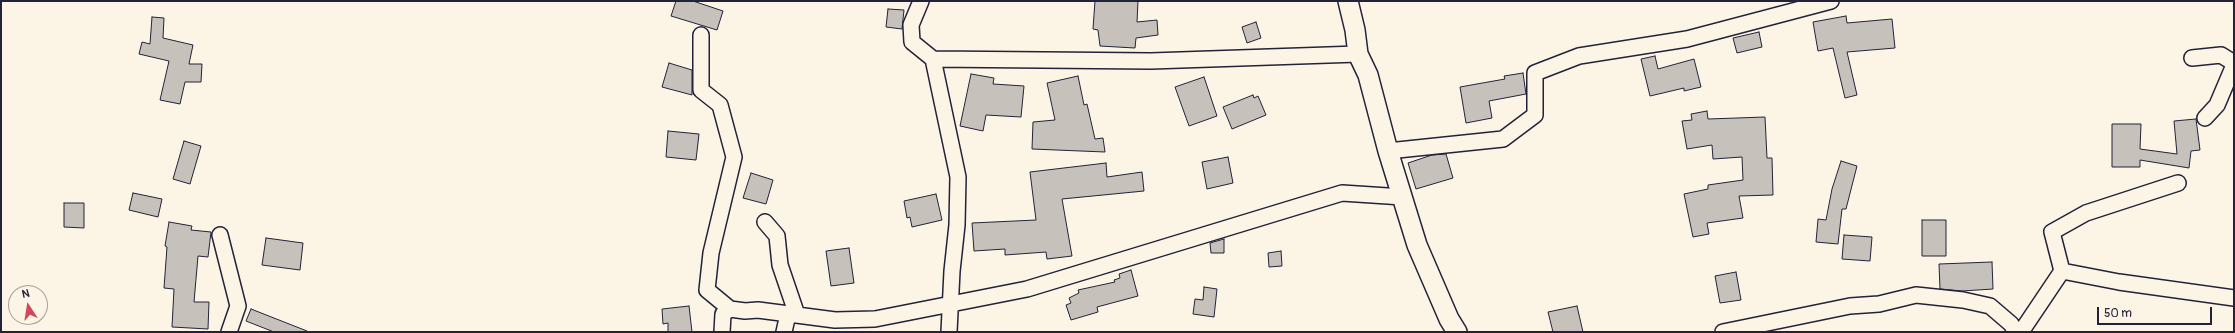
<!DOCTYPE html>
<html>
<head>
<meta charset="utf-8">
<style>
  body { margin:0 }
  #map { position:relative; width:2235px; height:333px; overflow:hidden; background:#fcf5e5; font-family:Pangolin,sans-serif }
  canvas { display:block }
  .frame { position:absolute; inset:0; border:2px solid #22223b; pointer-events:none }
  .north { position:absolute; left:8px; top:285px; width:40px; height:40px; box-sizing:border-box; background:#fcf5e5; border:1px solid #a5a1a1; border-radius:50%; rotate:348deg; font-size:11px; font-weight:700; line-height:16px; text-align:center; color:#22223b }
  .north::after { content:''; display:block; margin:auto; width:14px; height:18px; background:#d1495b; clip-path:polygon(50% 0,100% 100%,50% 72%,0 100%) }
  .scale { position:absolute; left:2097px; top:307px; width:115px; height:18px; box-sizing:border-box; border:2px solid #22223b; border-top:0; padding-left:5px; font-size:12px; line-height:14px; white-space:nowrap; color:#22223b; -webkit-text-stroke:3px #fcf5e5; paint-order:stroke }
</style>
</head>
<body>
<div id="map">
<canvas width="2235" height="333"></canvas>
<div class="frame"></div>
<div class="north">N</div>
<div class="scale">50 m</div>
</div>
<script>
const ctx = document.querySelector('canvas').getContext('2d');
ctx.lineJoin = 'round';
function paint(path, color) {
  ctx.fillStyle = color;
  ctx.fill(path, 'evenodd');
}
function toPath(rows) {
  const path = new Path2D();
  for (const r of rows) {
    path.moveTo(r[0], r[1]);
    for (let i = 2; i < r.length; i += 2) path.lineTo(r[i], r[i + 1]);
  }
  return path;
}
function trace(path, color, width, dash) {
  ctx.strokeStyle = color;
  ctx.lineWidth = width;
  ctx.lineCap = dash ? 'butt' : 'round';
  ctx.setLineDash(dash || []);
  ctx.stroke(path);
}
const building = toPath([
  [676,1,693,1,723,11,717,30,671,16,676,1],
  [1095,1,1138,1,1137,22,1157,20,1158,35,1136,38,1135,48,1100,46,1098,30,1093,29,1095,1],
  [888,9,904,10,902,29,886,27,888,9],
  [1846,16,1847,23,1892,19,1895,48,1847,52,1857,95,1845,98,1833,48,1818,51,1813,22,1846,16],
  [152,17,164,18,163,38,193,45,189,64,202,64,201,82,185,82,180,104,160,100,169,61,139,54,142,42,150,44,152,17],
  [1256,22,1261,38,1247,43,1242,27,1256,22],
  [1759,32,1762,47,1737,53,1733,38,1759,32],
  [1655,56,1658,69,1694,59,1701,87,1684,91,1684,88,1650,96,1641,59,1655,56],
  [669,63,692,70,692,95,662,87,669,63],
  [1523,73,1526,94,1489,101,1492,118,1466,123,1460,87,1505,79,1504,76,1523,73],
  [971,74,994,78,993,84,1024,86,1021,117,986,115,983,131,960,126,971,74],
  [1078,76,1084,105,1087,104,1095,139,1103,138,1105,152,1032,149,1033,122,1055,120,1047,83,1078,76],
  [1204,77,1217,116,1189,126,1175,87,1204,77],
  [1253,95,1254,98,1258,96,1266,115,1232,129,1223,107,1253,95],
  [1707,111,1708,119,1765,117,1767,158,1772,158,1773,195,1739,196,1743,218,1707,223,1709,234,1693,237,1684,194,1708,189,1708,185,1743,180,1742,157,1713,159,1712,145,1687,149,1682,121,1692,120,1691,114,1707,111],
  [2196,119,2200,150,2191,151,2189,168,2140,160,2140,167,2112,167,2112,124,2141,124,2140,149,2177,154,2174,121,2196,119],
  [668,131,699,134,696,160,666,157,668,131],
  [184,141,201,146,190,184,173,179,184,141],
  [1446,154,1453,178,1416,189,1408,163,1432,155,1446,154],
  [1228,157,1233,183,1207,189,1202,162,1228,157],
  [1841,161,1857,166,1846,209,1842,209,1838,244,1816,242,1818,219,1826,220,1832,189,1841,161],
  [1106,163,1107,177,1142,172,1144,191,1062,199,1072,256,1047,259,1046,252,1005,255,1005,249,974,251,972,223,1036,220,1030,172,1106,163],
  [751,173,773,180,766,204,743,198,751,173],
  [133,193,162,199,158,217,129,210,133,193],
  [936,194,942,220,912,227,910,217,907,218,904,201,936,194],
  [64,203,84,203,84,228,64,227,64,203],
  [1922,220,1946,220,1946,256,1922,256,1922,220],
  [169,222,192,226,191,230,211,232,208,257,198,256,194,302,209,302,208,329,172,327,174,289,164,288,167,247,165,246,169,222],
  [1844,235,1872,237,1870,261,1842,259,1844,235],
  [266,238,303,243,300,270,262,265,266,238],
  [1224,239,1224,253,1211,253,1210,243,1224,239],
  [849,248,854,283,831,286,826,251,849,248],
  [1281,251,1282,266,1269,267,1268,253,1281,251],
  [1992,262,1993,289,1962,291,1940,289,1939,264,1992,262],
  [1131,270,1138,296,1097,307,1098,312,1071,320,1066,305,1071,303,1069,298,1079,293,1078,290,1115,282,1114,280,1120,278,1119,274,1131,270],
  [1736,272,1741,300,1720,303,1715,276,1736,272],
  [1204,287,1217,289,1214,317,1193,314,1195,299,1203,300,1204,287],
  [689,306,692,332,668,332,668,323,663,324,662,309,689,306],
  [1577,306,1583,332,1553,332,1548,312,1577,306],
  [251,309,307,331,307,332,274,332,246,321,251,309]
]);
paint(building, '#c6c1bb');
trace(building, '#22223b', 1);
const minor = toPath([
  [921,1,911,25,912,42,933,59,958,177,957,225,952,271,949,332],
  [701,35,701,90,720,105,734,157,711,253,707,290,730,309],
  [2192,58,2221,55,2234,63],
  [933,59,1151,61,1358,54],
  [2205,118,2217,105,2234,65],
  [1388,151,1503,139,1535,115,1535,73,1579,56,1687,39,1831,1],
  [765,222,777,236,780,265,797,315],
  [220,235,238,306,229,332],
  [2062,271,2119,282,2234,298],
  [722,332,723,314,730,309,745,311,758,310,835,320,875,319,1027,289,1342,193,1403,197],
  [784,332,788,314],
  [1723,332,1850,306,1879,304,1916,295,1963,300,1990,306,2011,324,2016,332],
  [2021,332,2062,271,2052,232,2086,213,2178,183]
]);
const tertiary = toPath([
  [1348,1,1355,30,1358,54,1368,75,1388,151,1417,245,1449,319,1457,332]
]);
trace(minor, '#22223b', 18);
trace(tertiary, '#22223b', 22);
trace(minor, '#fcf5e5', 15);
trace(tertiary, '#fcf5e5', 19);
</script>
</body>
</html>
